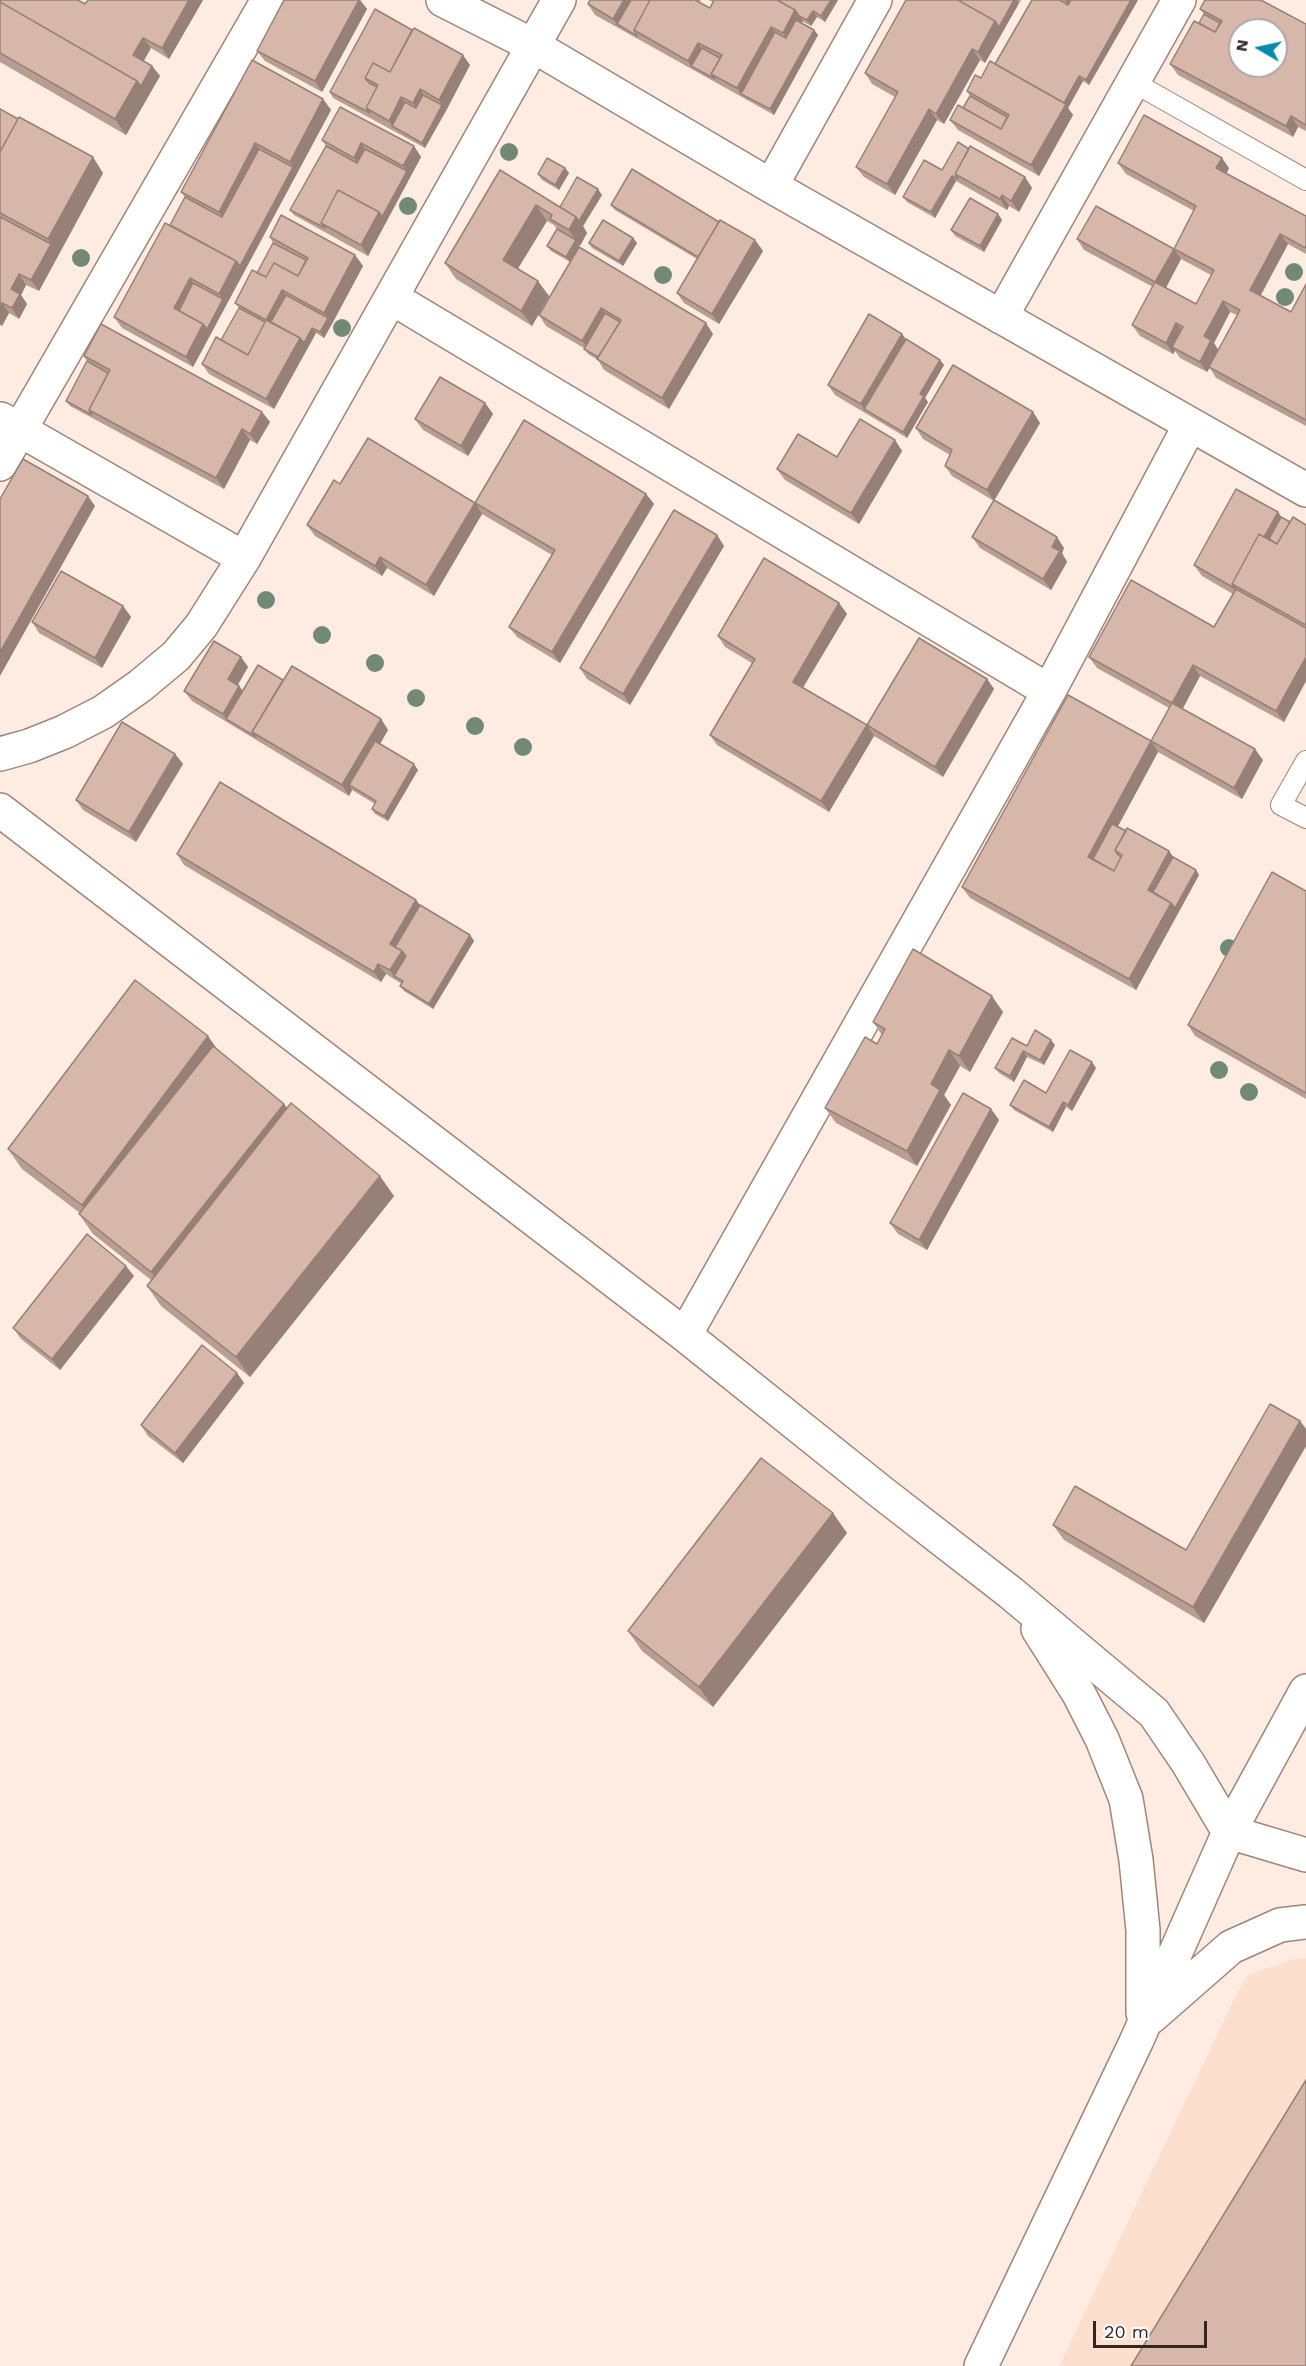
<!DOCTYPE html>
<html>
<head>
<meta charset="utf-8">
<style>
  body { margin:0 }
  #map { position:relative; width:1306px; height:2366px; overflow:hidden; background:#feece2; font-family:"Work Sans",sans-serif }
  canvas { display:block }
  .north { position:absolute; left:1228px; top:18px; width:60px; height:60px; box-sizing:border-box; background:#fff; border:2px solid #ada8a6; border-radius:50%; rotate:279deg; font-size:16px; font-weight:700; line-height:24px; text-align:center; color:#312620 }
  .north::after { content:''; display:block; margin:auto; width:21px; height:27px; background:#078aab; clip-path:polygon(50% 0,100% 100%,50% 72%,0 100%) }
  .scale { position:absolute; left:1093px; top:2321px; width:114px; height:27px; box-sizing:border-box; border:3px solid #312620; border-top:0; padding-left:8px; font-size:18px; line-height:21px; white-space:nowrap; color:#312620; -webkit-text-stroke:4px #fff; paint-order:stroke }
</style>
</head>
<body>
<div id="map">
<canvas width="1306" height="2366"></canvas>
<div class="north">N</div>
<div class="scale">20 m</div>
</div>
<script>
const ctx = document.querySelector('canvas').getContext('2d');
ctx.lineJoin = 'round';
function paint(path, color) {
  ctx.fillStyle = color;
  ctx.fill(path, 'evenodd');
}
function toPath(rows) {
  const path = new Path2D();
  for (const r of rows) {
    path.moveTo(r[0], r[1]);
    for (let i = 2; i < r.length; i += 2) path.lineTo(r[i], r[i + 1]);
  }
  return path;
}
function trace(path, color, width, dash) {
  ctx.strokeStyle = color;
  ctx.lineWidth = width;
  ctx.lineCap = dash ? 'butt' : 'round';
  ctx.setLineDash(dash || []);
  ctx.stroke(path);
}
paint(toPath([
  [1306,1958,1306,2366,1059,2366,1238,1991,1248,1975,1290,1960]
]), '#fddfce');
const service = toPath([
  [1133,82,1306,180],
  [1306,761,1281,805,1306,818]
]);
const minor = toPath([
  [443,0,532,45,771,186,1306,490],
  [771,186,875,0],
  [392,298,1049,691,1190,425],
  [1001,317,1179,0],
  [1,419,244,558],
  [0,464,268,0],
  [0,754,29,746,64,732,103,712,140,686,176,656,201,626,244,558,559,0],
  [0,810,685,1335,881,1492,1011,1593,1154,1713,1188,1763,1229,1832,1306,1855],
  [685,1335,1049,691],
  [1038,1629,1079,1694,1102,1739,1126,1799,1136,1860,1143,1930,1143,2013],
  [1151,2017,1231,1947,1280,1925,1306,1922],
  [981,2366,1136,2042,1229,1832,1306,1691]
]);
trace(service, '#a08576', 22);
trace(minor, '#a08576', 36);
trace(service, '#fff', 20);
trace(minor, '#fff', 33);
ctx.fillStyle = '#728978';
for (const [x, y] of [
  [509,152],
  [408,206],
  [81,258],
  [1294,272],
  [663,275],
  [1285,297],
  [342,328],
  [266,600],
  [322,635],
  [375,663],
  [416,698],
  [475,726],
  [523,747],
  [1229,948],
  [1219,1070],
  [1249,1092]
]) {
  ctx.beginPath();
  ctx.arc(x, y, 9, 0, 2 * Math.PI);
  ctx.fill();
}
paint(toPath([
  [0,0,85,4,203,0,169,59,151,48,144,61,152,66,160,76,126,135,0,62],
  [284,0,360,0,367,9,322,92,265,61,257,51],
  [590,0,701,0,700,2,710,8,713,2,708,0,838,0,825,22,817,17,811,26,802,21,801,23,814,30,818,35,774,115,595,15,588,4],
  [906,0,1021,0,985,63,980,60,944,124,937,120,895,195,864,177,856,167,895,97,872,84,865,73],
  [1032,0,1138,0,1089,85,1083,81,1068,108,1073,115,1039,176,958,130,950,120,963,108,970,96,967,91,995,64],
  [375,9,470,65,425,148,333,98,330,92],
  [1200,9,1306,24,1306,131,1298,127,1293,137,1178,75,1170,64,1199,23,1204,14],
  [323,99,331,110,193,367,122,328,114,317,170,225,185,197,181,192],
  [0,109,103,173,39,291,26,285,21,295,27,304,19,319,9,313,2,326,0,325],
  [322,140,414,146,421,157,368,256,294,215,290,210,326,146],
  [969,149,1025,177,1032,188,1019,212,1009,206,1007,210,956,181,935,218,907,202,903,197,942,170],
  [1118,163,1229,168,1226,173,1306,216,1306,254,1288,244,1261,295,1291,312,1306,284,1306,426,1216,378,1210,368,1207,372,1180,358,1175,351,1173,354,1140,336,1132,325,1153,287,1084,250,1077,239,1174,249,1194,211,1126,174],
  [1181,259,1211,275,1196,304,1166,288],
  [1230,312,1237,315,1218,350,1214,343],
  [565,168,569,173,559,190,542,180,538,174],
  [500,170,560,207,602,195,583,226,587,233,570,262,551,251,547,246,557,229,554,225,547,221,518,268,549,296,532,326,456,279,445,263],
  [611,205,719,222,755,240,763,251,719,324,684,303,677,293,697,259,615,210],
  [998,214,1002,220,984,252,955,236,951,230],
  [270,237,355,255,363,266,324,338,316,333,274,409,209,374,202,364,221,340,239,308,235,303,257,273,273,243],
  [633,238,637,243,623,266,592,248,589,243],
  [579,247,713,334,669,409,604,370,598,360,588,354,584,348,546,326,539,315],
  [902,334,906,339,940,360,944,365,925,398,928,402,907,438,835,395,828,385],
  [84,356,262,412,270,422,257,444,250,440,224,489,70,406,66,401,87,361],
  [485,403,493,414,468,456,423,430,415,419],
  [1033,412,1040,423,994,500,1064,548,1062,553,1067,562,1051,590,980,548,972,537,994,501,952,476,945,466,950,455,923,439,916,428],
  [895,440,902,451,859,524,785,480,777,469,837,457],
  [340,484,475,503,646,494,654,504,560,663,517,637,509,627,552,555,482,514,434,596,387,568,382,576,315,536,307,525],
  [1278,512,1281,517,1290,522,1306,525,1306,681,1284,722,1200,676,1182,709,1263,760,1242,799,1158,752,1118,826,1169,851,1173,857,1196,870,1199,875,1136,990,970,898,962,887,1151,741,1169,708,1097,668,1089,657,1214,627,1233,594,1202,576,1194,565],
  [717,535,724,546,630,705,587,679,580,668],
  [839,603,847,614,803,688,867,725,987,679,994,689,943,777,874,736,829,812,717,745,710,735,752,663,725,647,718,636],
  [123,606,131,617,102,668,39,633,32,622],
  [241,657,248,667,238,685,243,691,283,680,381,719,388,730,380,744,418,770,388,821,375,814,372,809,375,804,352,790,349,796,192,701,184,691],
  [175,754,183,764,136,842,83,810,76,800],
  [177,854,416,900,420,905,470,935,474,941,433,1009,404,991,400,986,402,984,386,974,381,982,184,865],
  [1306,891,1306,1099,1195,1036,1188,1025],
  [1003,1012,970,1072,960,1066,944,1095,951,1105,917,1166,836,1123,825,1108,877,1044,882,1035,873,1022],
  [1055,1045,1044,1065,1027,1057,1014,1082,999,1073,995,1068,1027,1046],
  [219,1051,394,1196,250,1377,161,1306,147,1286,151,1280,93,1234,79,1214,80,1213,22,1169,8,1149],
  [1096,1068,1072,1111,1066,1107,1053,1132,1014,1110,1010,1105,1046,1093],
  [991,1109,999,1120,927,1250,898,1234,890,1223],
  [134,1276,60,1370,21,1339,13,1328],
  [237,1373,244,1383,183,1463,148,1436,141,1425],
  [1300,1421,1306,1429,1306,1446,1204,1623,1064,1540,1053,1525,1186,1550],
  [847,1533,713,1707,642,1651,628,1631]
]), '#b89d92');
paint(toPath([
  [189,0,203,0,169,59,162,48],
  [359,0,360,0,367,9,322,92,315,81],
  [624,0,637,0,617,24,613,19],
  [831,0,838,0,825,22,821,16],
  [1014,0,1017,0,1019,3,985,63,978,52,995,21],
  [1065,0,1077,0,1072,10],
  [1131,0,1138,0,1089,85,1086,80],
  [795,10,803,21,790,44,783,33],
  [813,11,817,17,811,26,807,20],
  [771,27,779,37,741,94,737,88],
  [814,30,818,35,774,115,770,109],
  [143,38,151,48,141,65,133,55],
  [698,43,706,54,691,66,688,61],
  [972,49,980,60,944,124,936,114],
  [463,55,470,65,446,111,439,100],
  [152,66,160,76,126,135,115,119,137,81],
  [1079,76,1083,81,1068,108,1073,115,1039,176,1031,165],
  [420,89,427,100,420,114,413,103],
  [401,97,409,108,392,126,389,121],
  [323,99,331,110,193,367,186,357,203,324,223,299,219,294,236,261,293,167,290,162],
  [442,105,446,111,425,148,422,143],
  [929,109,937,120,895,195,887,184],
  [1291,116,1298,127,1293,137,1286,126],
  [255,143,263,154,226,223,219,212],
  [361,143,368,154,361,168,354,158],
  [414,146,421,157,368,256,361,245,379,212,407,171,403,166],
  [93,157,103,173,39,291,31,280,51,244,48,239],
  [1222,158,1229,168,1224,179,1216,168],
  [565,168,569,173,559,190,555,185],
  [952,176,956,181,935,218,931,212],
  [1025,177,1032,188,1019,212,1011,201],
  [598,189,602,195,583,226,587,233,580,246,569,230,576,217],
  [1002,195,1009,206,1007,210,1000,199],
  [536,205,547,221,514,275,503,260],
  [998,214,1002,220,984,252,980,246],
  [1280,234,1288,244,1258,300,1250,290],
  [633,238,637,243,623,266,619,261],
  [576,240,579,246,570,262,566,257],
  [755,240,763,251,719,324,712,314],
  [1174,249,1181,259,1163,293,1155,282],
  [355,255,363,266,332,324,324,313],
  [19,274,26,285,21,295,27,304,19,319,12,308,11,289],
  [190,278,197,289,177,314,174,308],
  [538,281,549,296,532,326,521,311],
  [282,290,290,301,270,325,266,320],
  [1223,301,1230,312,1214,343,1219,351,1207,372,1200,362,1204,336],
  [2,303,9,313,2,326,0,323,0,306],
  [601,308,609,319,590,351,582,341],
  [328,318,332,324,324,338,320,332],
  [706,323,713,334,669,409,662,398],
  [1176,323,1184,334,1172,347,1175,351,1173,354,1166,343],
  [312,328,316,333,274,409,266,399,300,338],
  [902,334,909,344,864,409,861,404],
  [940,360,944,365,925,398,928,402,907,438,903,432,920,394],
  [485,403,493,414,468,456,461,446],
  [262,412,270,422,257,444,250,434],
  [1033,412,1040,423,994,501,987,490],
  [242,429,250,440,224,489,216,478],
  [895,440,902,451,859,524,851,513],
  [646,494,654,504,560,663,552,652],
  [88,496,95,506,0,676,0,652],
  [475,503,482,514,434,596,426,585],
  [1278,512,1285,522,1237,586],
  [717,535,724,546,630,705,623,694],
  [1057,537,1064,548,1062,553,1067,562,1051,590,1043,579,1052,547],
  [380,557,387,568,382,576,375,566],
  [839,603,847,614,800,692,793,682],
  [123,606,131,617,102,668,95,658],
  [241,657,248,667,235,689,228,679],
  [1306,657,1306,681,1284,722,1276,711],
  [1193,665,1200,676,1180,714,1172,703],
  [987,679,994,689,943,777,935,767],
  [239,686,247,696,226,719,223,714],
  [381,719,388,730,354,788,349,785,352,790,349,796,342,785],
  [867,725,874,736,829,812,821,801],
  [1151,741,1158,752,1097,865,1088,857],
  [1255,749,1263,760,1242,799,1234,788],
  [175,754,183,764,136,842,129,832],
  [414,764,418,770,388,821,384,816],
  [1169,851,1177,862,1152,895,1148,890],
  [1196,870,1199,875,1136,990,1129,979,1171,903],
  [416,900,424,910,394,949,390,944],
  [470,935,474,941,433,1009,429,1004],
  [402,951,409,961,394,976,397,981,390,970],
  [378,964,386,974,381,982,374,972],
  [992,996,1003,1012,970,1072,959,1056],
  [208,1036,222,1056,96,1225,82,1205],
  [1051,1040,1055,1045,1044,1065,1040,1060],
  [949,1050,960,1066,944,1095,951,1105,917,1166,907,1151,931,1084],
  [1023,1051,1027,1057,1014,1082,1010,1076],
  [1092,1062,1096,1068,1072,1111,1068,1105],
  [1063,1102,1066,1107,1053,1132,1049,1127],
  [284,1104,298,1123,165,1292,151,1272],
  [991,1109,999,1120,927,1250,919,1240],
  [380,1176,394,1196,250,1377,236,1357],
  [126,1266,134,1276,60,1370,52,1359],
  [237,1373,244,1383,183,1463,175,1453],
  [1300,1421,1306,1429,1306,1446,1204,1623,1193,1607],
  [833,1513,847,1533,713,1707,699,1687]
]), '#968077');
const building = toPath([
  [0,0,78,0,85,4,88,0,189,0,162,48,143,38,133,55,152,66,141,86,137,81,0,2,0,0],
  [284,0,359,0,315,81,257,51,284,0],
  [590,0,624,0,613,19,588,4,590,0],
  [631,0,650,0,634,30,637,36,617,24,631,0],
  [650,0,695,0,710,8,714,0,777,0,795,10,783,33,771,27,737,88,711,74,722,55,698,43,688,61,634,30,650,0],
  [777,0,831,0,821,16,813,11,807,20,799,16,795,10,777,0],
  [906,0,958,0,995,21,978,52,972,49,936,114,929,109,887,184,856,167,898,92,865,73,906,0],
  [958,0,1014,0,999,27,995,21,958,0],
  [1032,0,1060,0,1068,5,1071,0,1131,0,1086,80,1079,76,1064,103,995,64,1032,0],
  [1205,0,1261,0,1306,24,1306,125,1291,116,1286,126,1170,64,1194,21,1215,32,1222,21,1200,9,1205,0],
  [1240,30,1276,30,1276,66,1240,66,1240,30],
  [0,2,137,81,115,119,0,53,0,2],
  [375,9,412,30,390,72,373,63,365,78,369,83,377,87,366,108,370,113,330,92,375,9],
  [1204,14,1220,23,1215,32,1199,23,1204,14],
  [796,20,814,30,770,109,741,94,775,32,786,38,796,20],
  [414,28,463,55,439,100,420,89,413,103,401,97,389,121,366,108,378,85,365,78,373,63,390,72,414,28],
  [702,48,720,58,711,74,715,79,691,66,702,48],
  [252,60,323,99,290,162,255,143,219,212,181,192,252,60],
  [990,61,1066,104,1031,165,950,120,958,105,1001,129,1009,115,967,91,975,75,981,78,990,61],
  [423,95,442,105,422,143,392,126,405,102,416,108,423,95],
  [970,96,1007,117,1001,129,963,108,970,96],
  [340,107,414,146,403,166,361,143,354,158,322,140,340,107],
  [0,109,18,119,0,152,0,109],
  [1144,115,1222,158,1216,168,1306,216,1306,248,1280,234,1250,290,1291,312,1306,284,1306,420,1209,367,1240,310,1223,301,1204,336,1211,340,1200,362,1172,347,1183,327,1176,323,1166,343,1132,325,1155,282,1077,239,1096,206,1174,249,1196,206,1118,163,1144,115],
  [1174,249,1214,270,1196,304,1155,282,1174,249],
  [19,117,93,157,48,239,0,213,0,152,19,117],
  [958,142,969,149,955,174,958,179,952,176,931,212,903,197,924,160,942,170,958,142],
  [326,146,357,163,365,149,407,171,382,217,379,212,338,190,321,223,325,228,290,210,326,146],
  [970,146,1025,177,1011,201,1002,195,1000,199,955,174,970,146],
  [259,149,293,167,240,266,236,261,170,225,185,197,222,217,259,149],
  [547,158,565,168,555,185,538,174,547,158],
  [632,169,719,222,698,257,611,205,632,169],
  [500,170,576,217,569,230,550,219,552,215,536,205,503,260,538,281,521,311,445,263,500,170],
  [577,177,598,189,579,221,576,217,560,207,577,177],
  [338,190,379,212,361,245,321,223,338,190],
  [970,198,998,214,980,246,951,230,970,198],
  [281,215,355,255,324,313,282,290,266,320,235,303,252,270,266,277,274,263,298,276,308,258,270,237,281,215],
  [0,217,51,244,31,280,19,274,11,289,20,294,12,308,2,303,0,306,0,217],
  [603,220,633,238,619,261,589,243,603,220],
  [720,220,755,240,712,314,677,293,720,220],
  [165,223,236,261,219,294,190,278,174,308,203,324,186,357,114,317,165,223],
  [557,229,576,240,566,257,547,246,557,229],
  [273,243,306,260,298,276,274,263,266,277,257,273,273,243],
  [579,247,706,323,662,398,597,359,621,320,601,308,582,341,539,315,579,247],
  [193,283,223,299,207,329,203,324,179,311,193,283],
  [286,295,328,318,320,332,312,328,304,343,300,338,271,322,286,295],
  [239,308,265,322,248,355,221,340,239,308],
  [605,313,620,322,598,357,584,349,605,313],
  [869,314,902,334,861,404,828,385,869,314],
  [266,320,300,338,266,399,202,364,216,337,248,355,266,320],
  [101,324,262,412,250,434,242,429,216,478,89,410,110,370,84,356,101,324],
  [906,339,940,360,920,394,924,396,903,432,864,409,906,339],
  [87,361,108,373,89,410,92,415,66,401,87,361],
  [953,365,1033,412,987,490,945,466,952,450,916,428,953,365],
  [440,377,485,403,461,446,415,419,440,377],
  [860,419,895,440,851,513,777,469,798,434,837,457,860,419],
  [524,420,646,494,552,652,509,627,555,550,475,503,426,585,380,557,375,566,307,525,334,480,340,484,368,438,475,503,524,420],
  [23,459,88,496,0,652,0,499,23,459],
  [1236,489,1278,512,1264,537,1259,534,1232,584,1236,589,1194,565,1236,489],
  [994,500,1057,537,1052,547,1060,551,1043,579,972,537,994,500],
  [674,510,717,535,623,694,580,668,674,510],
  [1281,517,1290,522,1277,544,1269,539,1281,517],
  [1293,517,1306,525,1306,625,1232,584,1259,534,1277,544,1293,517],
  [764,558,839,603,793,682,867,725,821,801,710,735,755,659,718,636,764,558],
  [61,571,123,606,95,658,32,622,61,571],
  [1131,580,1214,627,1236,589,1306,628,1306,657,1276,711,1193,665,1172,703,1089,657,1131,580],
  [919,638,987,679,935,767,867,725,919,638],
  [214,641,241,657,228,679,239,686,223,714,184,691,214,641],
  [258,665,283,680,252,732,256,737,226,719,258,665],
  [292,666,381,719,342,785,252,732,292,666],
  [1068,695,1151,741,1088,857,1114,871,1122,855,1115,850,1127,828,1169,851,1148,890,1171,903,1129,979,962,887,1068,695],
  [1172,703,1255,749,1234,788,1151,741,1172,703],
  [122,722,175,754,129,832,76,800,122,722],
  [375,741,414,764,384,816,372,809,376,801,349,785,375,741],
  [220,782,416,900,390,944,402,951,390,970,378,964,374,972,177,854,220,782],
  [1112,824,1126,831,1115,850,1118,855,1121,857,1114,871,1093,859,1112,824],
  [1173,857,1196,870,1175,908,1171,903,1153,892,1173,857],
  [1272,872,1306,891,1306,1093,1188,1025,1272,872],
  [420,905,470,935,429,1004,400,986,403,981,394,976,406,956,402,951,395,947,420,905],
  [913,949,992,996,959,1056,949,1050,931,1084,940,1090,907,1151,825,1108,865,1037,877,1044,885,1029,873,1022,913,949],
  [135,980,208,1036,82,1205,8,1149,135,980],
  [1035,1030,1051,1040,1040,1060,1023,1051,1010,1076,995,1068,1012,1038,1027,1046,1035,1030],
  [213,1046,284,1104,151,1272,79,1214,213,1046],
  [1070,1050,1092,1062,1068,1105,1063,1102,1049,1127,1010,1105,1024,1080,1046,1093,1070,1050],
  [963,1093,991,1109,919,1240,890,1223,963,1093],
  [291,1103,380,1176,236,1357,147,1286,291,1103],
  [87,1234,126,1266,52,1359,13,1328,87,1234],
  [202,1345,237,1373,175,1453,141,1425,202,1345],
  [1270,1404,1300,1421,1193,1607,1053,1525,1075,1486,1186,1550,1270,1404],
  [761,1458,833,1513,699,1687,628,1631,761,1458],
  [1306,2080,1306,2366,1131,2366,1306,2080]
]);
paint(building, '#d6b7aa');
trace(building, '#968077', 1.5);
</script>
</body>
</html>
